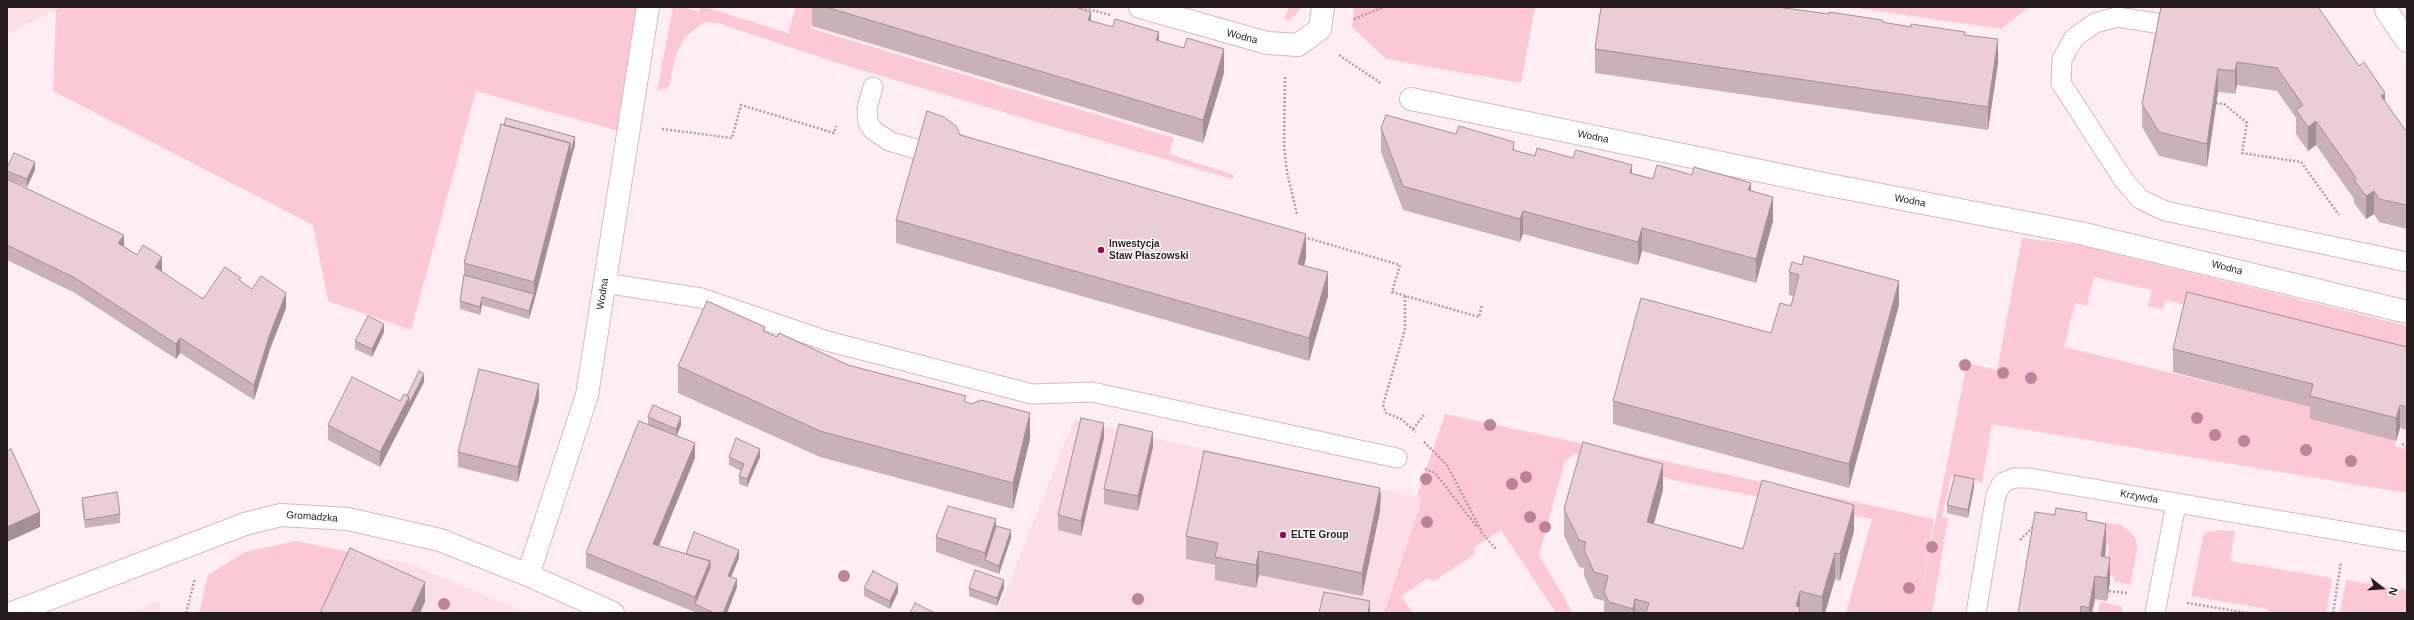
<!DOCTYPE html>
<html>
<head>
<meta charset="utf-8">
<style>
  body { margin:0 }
  #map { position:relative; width:2414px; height:620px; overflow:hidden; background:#ffeef1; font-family:Helvetica,sans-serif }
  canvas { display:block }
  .frame { position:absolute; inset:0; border:8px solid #261c1f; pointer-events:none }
  .north { position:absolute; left:2362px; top:568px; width:40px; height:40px; -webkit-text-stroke:3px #fff; paint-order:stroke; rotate:107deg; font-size:11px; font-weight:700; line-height:16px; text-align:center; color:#261c1f }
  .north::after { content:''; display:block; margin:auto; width:14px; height:18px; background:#261c1f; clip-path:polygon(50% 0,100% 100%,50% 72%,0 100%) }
</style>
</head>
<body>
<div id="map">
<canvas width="2414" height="620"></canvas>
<div class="frame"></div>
<div class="north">N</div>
</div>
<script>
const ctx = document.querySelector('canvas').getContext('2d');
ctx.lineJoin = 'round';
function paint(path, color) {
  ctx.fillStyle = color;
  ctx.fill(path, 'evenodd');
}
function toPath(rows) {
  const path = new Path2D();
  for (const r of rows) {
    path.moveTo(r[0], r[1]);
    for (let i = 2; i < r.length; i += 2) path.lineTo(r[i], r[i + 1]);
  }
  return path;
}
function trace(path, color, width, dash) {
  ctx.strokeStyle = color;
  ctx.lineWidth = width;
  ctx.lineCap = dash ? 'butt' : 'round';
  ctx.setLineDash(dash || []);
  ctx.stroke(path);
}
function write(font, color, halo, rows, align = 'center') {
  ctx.font = font + ' Helvetica,sans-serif';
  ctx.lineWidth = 3;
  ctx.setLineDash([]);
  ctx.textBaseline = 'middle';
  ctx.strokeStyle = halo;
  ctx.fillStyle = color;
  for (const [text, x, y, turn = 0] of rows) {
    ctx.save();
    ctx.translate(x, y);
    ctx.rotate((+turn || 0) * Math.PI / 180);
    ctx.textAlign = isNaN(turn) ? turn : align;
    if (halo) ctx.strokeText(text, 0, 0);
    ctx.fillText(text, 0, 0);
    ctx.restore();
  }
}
paint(toPath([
  [7,7,61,7,7,34],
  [1074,420,1422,498,1384,613,997,613],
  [349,552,408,563,527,613,319,613],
  [160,601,160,613,129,613]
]), '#fcdfe5');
paint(toPath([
  [61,7,640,7,622,132,476,91,411,330,328,301,313,225,53,91,56,10],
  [673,7,684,7,699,12,700,7,705,7,788,33,796,7,816,7,810,28,1174,138,1169,154,1234,175,1233,179,1020,117,838,63,718,23,704,22,684,38,675,57,669,87,657,91],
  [1289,7,1302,7,1292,18,1284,21],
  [1354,7,1535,7,1521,83,1386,59,1352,27],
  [1850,7,2028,7,2002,29],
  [2022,238,2079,245,2407,326,2407,360,2166,300,2163,309,2148,306,2152,290,2094,277,2087,306,2075,303,2064,347,2313,407,2310,419,2396,441,2395,446,2407,449,2407,493,1992,424,1982,483,1951,476,1942,517,1948,519,1932,613,1846,613,1872,519,1678,481,1574,454,1565,461,1539,555,1573,613,1556,613,1501,530,1474,547,1474,555,1434,581,1428,578,1401,596,1413,613,1384,613,1422,499,1417,496,1445,414,1934,519,1922,588,1967,363,1997,370],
  [2073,518,2121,525,2129,531,2136,539,2137,550,2130,585,2114,581,2115,577,2105,575,2109,545,2091,542],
  [2219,530,2235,531,2230,561,2332,578,2326,613,2272,613,2267,609,2191,596,2204,533],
  [296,541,349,552,319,613,199,613,208,575,245,552],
  [2346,580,2407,590,2407,613,2340,613],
  [2100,602,2123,607,2122,613,2098,613]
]), '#fcc8d4');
const lane = toPath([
  [2162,24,2117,17,2095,23,2074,38,2062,59,2061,83,2123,179,2140,199,2165,211,2407,262],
  [873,87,867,108,868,123,873,130,889,141,919,150],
  [604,283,701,298,827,341,1032,394,1092,392,1397,458],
  [1976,613,1996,495,2002,483,2014,478,2029,478,2407,542],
  [2155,613,2176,504]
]);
const street = toPath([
  [1140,7,1267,43,1298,45,1320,29,1323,7],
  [2386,10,2407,41],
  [1411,99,1824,184,2080,233,2407,312],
  [528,575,587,395,648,7],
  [12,613,245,524,281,515,348,519,440,540,528,575,613,613]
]);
trace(lane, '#d5bac0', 21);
trace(street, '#d5bac0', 24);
trace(toPath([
  [1081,7,1110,15],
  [1354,19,1384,7],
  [1339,55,1382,84],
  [1285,77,1284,145,1287,172,1297,214],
  [2216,103,2224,104,2247,123,2242,153,2301,162,2339,215],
  [662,129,732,138,741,105,834,133,836,126],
  [957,134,972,139],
  [1304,237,1400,265,1392,292,1479,317,1482,305],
  [1405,296,1405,329,1383,405,1386,413,1401,419,1416,432],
  [1413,429,1424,415],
  [1424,442,1447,465,1482,532],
  [2402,444,2407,446],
  [1425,469,1435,473,1478,528],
  [1481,532,1496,549],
  [2020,540,2034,526],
  [2109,591,2127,593],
  [2187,603,2248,613],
  [186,613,195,578],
  [2333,613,2341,562]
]), '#ac9ea1', 2.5, [2, 2]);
trace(lane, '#fff', 19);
trace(street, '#fff', 22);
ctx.fillStyle = '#be8396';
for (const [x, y] of [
  [1965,365],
  [2003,373],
  [2031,378],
  [2197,418],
  [1490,425],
  [2215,435],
  [2244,441],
  [2306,450],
  [2351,461],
  [1526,477],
  [1426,479],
  [1512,484],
  [1530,517],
  [1427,522],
  [1545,527],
  [1932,547],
  [844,576],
  [1909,588],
  [1138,599],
  [444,604]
]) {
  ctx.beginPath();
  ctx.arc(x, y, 6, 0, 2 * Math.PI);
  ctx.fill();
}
paint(toPath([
  [812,7,1045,7,1159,41,1224,73,1203,143,812,26],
  [2161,7,2385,102,2407,132,2407,229,2379,222,2374,214,2366,219,2354,203,2354,199,2316,145,2308,151,2296,134,2296,118,2277,91,2237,85,2235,94,2218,92,2207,167,2159,156,2142,127,2142,104],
  [1882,22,1965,35,1998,63,1988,130,1595,73,1595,49],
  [1381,128,1514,150,1535,156,1632,173,1653,179,1751,191,1773,221,1756,283,1642,251,1638,265,1523,234,1520,242,1403,210,1381,152],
  [575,145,570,163,529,319,482,305,480,315,460,309,460,301,464,275,464,263],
  [7,168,35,170,27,187,9,180,124,246,203,299,241,282,252,289,286,308,270,349,254,400,180,353,176,359,75,293,7,260],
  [896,220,1306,258,1304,266,1328,296,1309,361,896,243],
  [1792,262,1899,305,1849,488,1613,424,1613,401,1771,333,1791,306,1793,296,1789,295,1789,272],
  [384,332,372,357,355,349,355,341],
  [765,332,777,337,848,365,966,402,1030,439,1013,509,820,457,678,393,678,366],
  [2407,347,2407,430,2400,428,2396,441,2310,419,2310,407,2173,372,2173,349],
  [424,382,380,467,328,440,328,425,400,401,407,396],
  [539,399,518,482,458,467,458,452],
  [648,417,681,425,677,435,695,458,659,546,686,554,739,558,731,577,737,587,727,613,697,613,586,568,586,553,648,424],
  [1104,438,1081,536,1058,530,1058,515],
  [1153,447,1138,511,1104,504,1104,489],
  [729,457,760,457,747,487,739,484,739,476,741,471,729,465],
  [1974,487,1968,518,1947,513,1947,505],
  [1663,490,1654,524,1743,549,1854,531,1840,581,1835,579,1825,613,1604,613,1604,601,1594,598,1584,576,1584,568,1579,567,1564,536,1564,509],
  [1380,491,1381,499,1380,503,1380,511,1362,596,1259,575,1256,588,1215,580,1215,565,1186,559,1186,536],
  [82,498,120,514,120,523,85,528,82,506],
  [2087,520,2106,547,2105,557,2110,581,2107,601,2095,599,2092,613,2018,613],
  [996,527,1011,538,999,574,936,552,936,537],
  [864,588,898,592,890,609,864,596],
  [969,588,1004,588,997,606,969,596]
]), '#c9b1b6');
paint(toPath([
  [1091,12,1091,35,1088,20],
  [1159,32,1159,55,1156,40],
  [1998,39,1998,63,1988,130,1988,107],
  [1224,49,1224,73,1203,143,1203,120],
  [2237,62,2237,85,2235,94,2235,71],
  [2218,69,2218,92,2207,167,2207,144],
  [2385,93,2385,116,2381,96],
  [2316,121,2316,145,2308,151,2308,127],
  [575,137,575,145,570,163,534,302,534,282,570,143],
  [1514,142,1514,165,1513,150],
  [35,162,35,170,27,187,27,179],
  [1632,165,1632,189,1630,173],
  [1751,183,1751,206,1748,190],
  [2374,191,2374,214,2366,219,2366,196],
  [1773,197,1773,221,1756,283,1756,259],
  [1523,211,1523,234,1520,242,1520,219],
  [1642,228,1642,251,1638,265,1638,242],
  [1306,234,1306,258,1298,287,1298,264],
  [124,235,124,250,118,243],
  [162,257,162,272,155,267],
  [1328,272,1328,296,1309,361,1309,338],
  [1899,281,1899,305,1849,488,1849,464],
  [286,293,286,308,270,349,254,400,254,385,270,334],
  [534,294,534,302,529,319,529,311],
  [482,297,482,305,480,315,480,307],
  [384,324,384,332,372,357,372,349],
  [180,338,180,353,176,359,176,344],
  [424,374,424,382,380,467,380,452,409,397],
  [539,384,539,399,518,482,518,467],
  [2400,405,2400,428,2396,441,2396,418],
  [1030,413,1030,439,1013,509,1013,483],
  [681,417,681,425,676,437,676,429],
  [1104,423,1104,438,1081,536,1081,521],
  [1153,432,1153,447,1138,511,1138,496],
  [695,443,695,458,653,560,653,544],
  [760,449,760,457,747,487,747,479],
  [1663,464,1663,490,1647,548,1647,522],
  [1974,479,1974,487,1968,518,1968,510],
  [1380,488,1380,495,1381,491,1380,511,1362,596,1362,573],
  [1854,505,1854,531,1840,581,1840,554],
  [40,512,40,527,7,542,7,527],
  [996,519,996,534,985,560,985,568,985,553],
  [2106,524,2106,547,2102,577,2101,556],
  [1011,530,1011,538,999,574,999,566],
  [739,550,739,558,728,584,728,576],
  [1259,551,1259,575,1256,588,1256,565],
  [1835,553,1835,579,1825,613,1822,613,1822,597],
  [2110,558,2110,581,2107,601,2107,578],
  [710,561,710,576,695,604,695,597],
  [2095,576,2095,599,2092,613,2089,613,2089,608],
  [737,579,737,587,727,613,723,613],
  [1004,580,1004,588,997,606,997,598],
  [425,582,425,602,420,613,411,613],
  [898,584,898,592,890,609,890,601],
  [1800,591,1800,613,1796,613,1796,606],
  [1635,599,1635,613,1633,613,1633,609],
  [1370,601,1370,613,1368,613]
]), '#a49094');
const building = toPath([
  [826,7,1045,7,1049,8,1049,7,1075,7,1091,12,1088,20,1113,27,1115,19,1159,32,1156,40,1184,48,1187,38,1224,49,1203,120,826,7],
  [1601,7,1777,7,1829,14,1829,12,1882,20,1882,22,1911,27,1911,24,1965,32,1964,35,1998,39,1988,107,1595,49,1601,7],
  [2161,7,2318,7,2359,66,2364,62,2385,93,2381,96,2407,132,2407,205,2379,199,2374,191,2366,196,2354,180,2356,178,2316,121,2308,127,2296,110,2303,105,2277,68,2237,62,2235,71,2218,69,2207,144,2159,132,2142,104,2161,7],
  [927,111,944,117,956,126,960,135,1306,234,1298,264,1328,272,1309,338,896,220,927,111],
  [1386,115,1456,134,1459,126,1514,142,1513,150,1535,156,1537,148,1573,158,1576,150,1632,165,1630,173,1653,179,1657,165,1692,175,1694,167,1751,183,1748,190,1773,197,1756,259,1642,228,1638,242,1523,211,1520,219,1403,186,1381,128,1386,115],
  [506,118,575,137,570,155,570,143,504,125,506,118],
  [501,124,570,143,534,282,464,263,501,124],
  [14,153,35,162,27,179,7,171,7,168,14,153],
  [7,179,124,235,118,243,137,255,143,245,162,257,155,267,203,299,225,267,241,278,239,280,252,289,261,276,286,293,270,334,254,385,180,338,176,344,75,278,7,245,7,179],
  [1804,256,1899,281,1849,464,1613,401,1641,298,1771,333,1780,303,1791,306,1799,275,1789,272,1792,262,1802,265,1804,256],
  [464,275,534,294,529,311,482,297,480,307,460,301,464,275],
  [2187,292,2407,347,2407,407,2400,405,2396,418,2310,396,2313,384,2173,349,2187,292],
  [707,301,765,327,763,331,777,337,779,333,848,365,966,396,964,401,971,404,981,400,1030,413,1013,483,820,431,678,366,707,301],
  [368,316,384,324,372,349,355,341,368,316],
  [479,369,539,384,518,467,458,452,479,369],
  [419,371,424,374,409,404,409,397,407,396,419,371],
  [352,377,400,401,404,394,409,397,380,452,328,425,352,377],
  [653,405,681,417,676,429,648,417,653,405],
  [1081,418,1104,423,1081,521,1058,515,1081,418],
  [639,421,695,443,653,544,710,561,695,597,586,553,639,421],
  [1119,424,1153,432,1138,496,1104,489,1119,424],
  [736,438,760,449,747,479,739,476,744,464,729,457,736,438],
  [1583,442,1663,464,1647,522,1743,549,1762,480,1854,505,1840,554,1835,553,1822,597,1800,591,1796,606,1800,607,1799,613,1646,613,1649,603,1635,599,1633,609,1609,602,1604,592,1608,576,1594,572,1584,550,1586,542,1579,540,1564,509,1583,442],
  [11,449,40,512,7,527,7,451,11,449],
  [1204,451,1380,488,1362,573,1259,551,1256,565,1215,557,1218,543,1186,536,1204,451],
  [1955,475,1974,479,1968,510,1947,505,1955,475],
  [117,492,120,514,85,520,82,498,117,492],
  [948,506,996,519,985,553,936,537,948,506],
  [2056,508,2087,513,2086,520,2106,524,2101,556,2110,558,2107,578,2095,576,2089,608,2081,606,2080,613,2018,613,2035,512,2055,515,2056,508],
  [996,526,1011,530,999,566,985,560,996,526],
  [694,532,739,550,728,576,737,579,723,613,714,613,695,604,710,568,710,561,686,554,694,532],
  [350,548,425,582,411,613,320,613,350,548],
  [975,570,1004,580,997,598,969,588,975,570],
  [873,571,898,584,890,601,864,588,873,571],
  [1324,592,1370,601,1368,613,1319,613,1324,592],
  [915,603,935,613,910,613,915,603]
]);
paint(building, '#eaced4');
trace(building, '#a49094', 1);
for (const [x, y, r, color] of [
  [1101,250,4,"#9f074d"],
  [1283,535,4,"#9f074d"]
]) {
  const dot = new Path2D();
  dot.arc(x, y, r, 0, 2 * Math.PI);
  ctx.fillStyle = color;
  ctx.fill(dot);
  trace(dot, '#fff', 1.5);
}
write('10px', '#261c1f', '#fff', [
  ["Wodna",1242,37,14],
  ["Wodna",1593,137,12],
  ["Wodna",1910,201,11],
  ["Wodna",2227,268,14],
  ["Wodna",603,294,-81],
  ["Krzywda",2139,497,10],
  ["Gromadzka",312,517,4]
]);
write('bold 10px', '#261c1f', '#fff', [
  ["Inwestycja",1109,244],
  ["Staw Płaszowski",1109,256],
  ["ELTE Group",1291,535]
], 'left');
</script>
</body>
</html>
